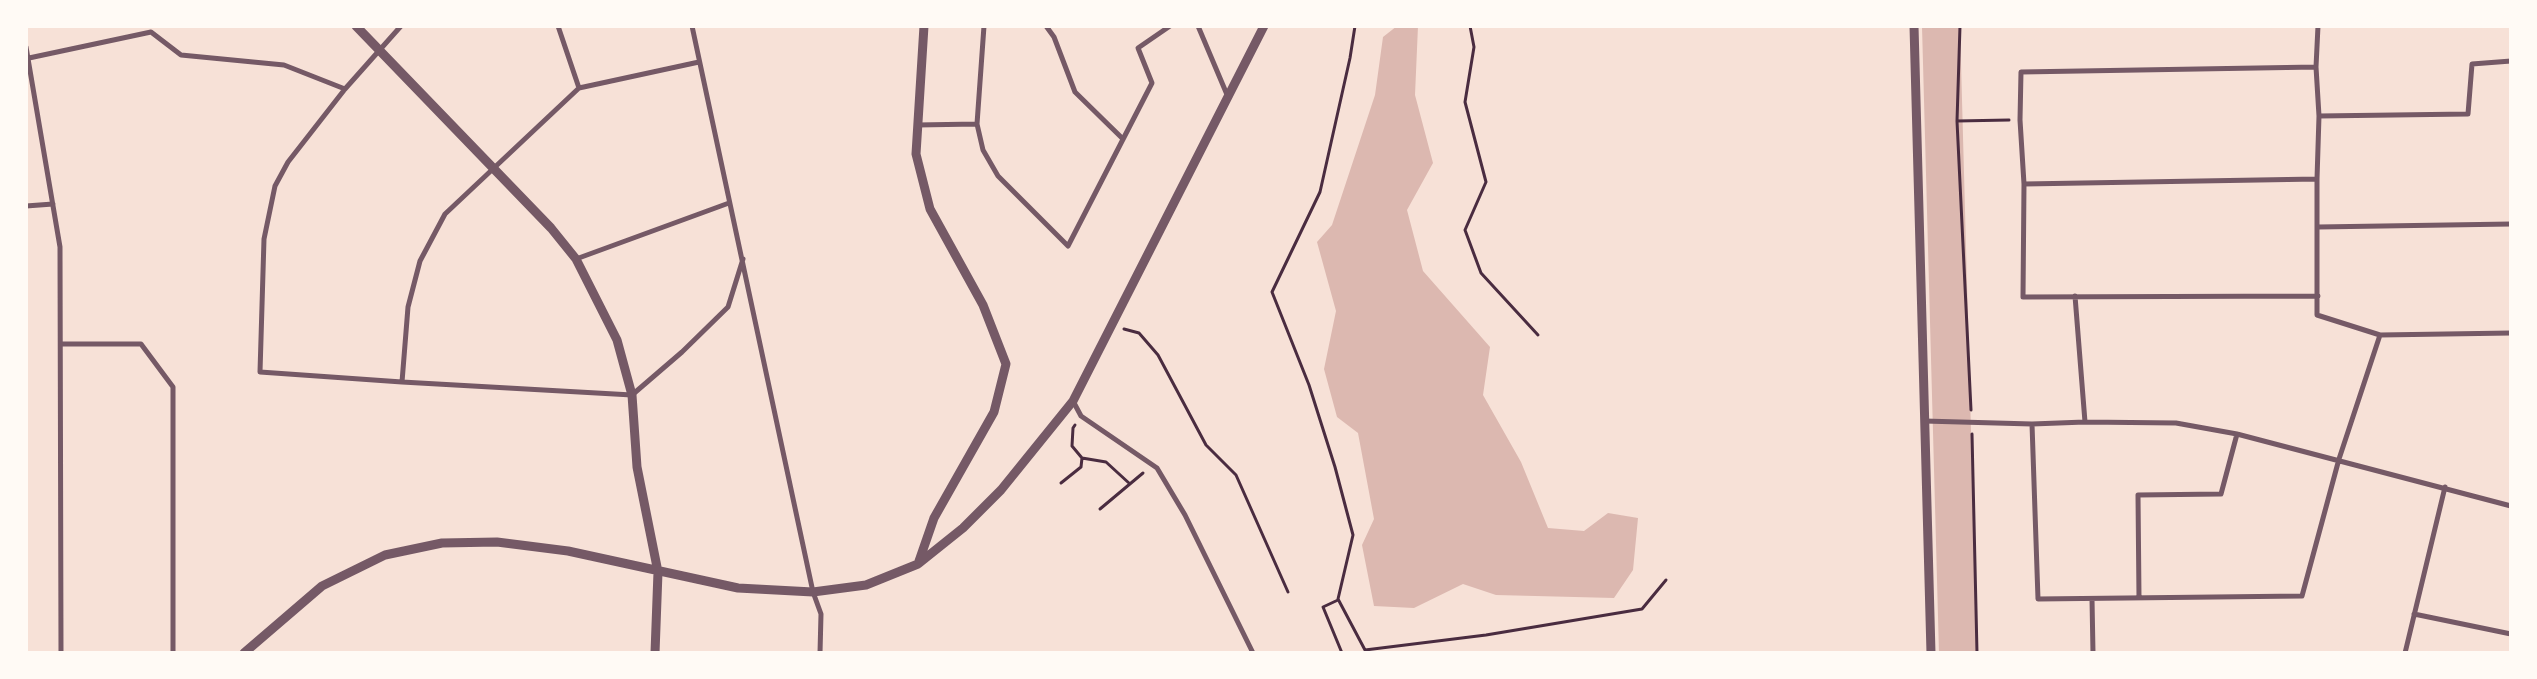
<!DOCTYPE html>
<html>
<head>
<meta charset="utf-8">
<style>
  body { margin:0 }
  #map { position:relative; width:2537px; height:679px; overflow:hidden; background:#f7e1d7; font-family:"IBM Plex Sans",sans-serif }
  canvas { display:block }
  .frame { position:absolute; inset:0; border:28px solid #fffaf5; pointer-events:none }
</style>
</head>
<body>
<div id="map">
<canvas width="2537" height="679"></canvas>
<div class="frame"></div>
</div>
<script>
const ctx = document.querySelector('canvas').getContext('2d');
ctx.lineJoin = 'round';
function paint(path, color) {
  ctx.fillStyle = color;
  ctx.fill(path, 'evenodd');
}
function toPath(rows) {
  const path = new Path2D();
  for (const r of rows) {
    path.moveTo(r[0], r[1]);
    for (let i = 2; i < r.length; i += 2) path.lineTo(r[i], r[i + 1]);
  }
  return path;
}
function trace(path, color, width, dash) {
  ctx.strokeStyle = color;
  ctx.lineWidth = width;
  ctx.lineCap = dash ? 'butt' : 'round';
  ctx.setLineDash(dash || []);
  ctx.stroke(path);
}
paint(toPath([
  [1397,26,1418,26,1415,95,1433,163,1407,210,1423,271,1490,347,1483,395,1521,462,1548,528,1584,531,1608,513,1638,518,1633,570,1614,598,1496,595,1463,584,1414,608,1374,606,1362,545,1374,519,1358,433,1337,417,1324,369,1336,311,1317,242,1332,225,1375,95,1383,37]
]), '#dcb8b0');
trace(toPath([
  [1941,26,1958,653]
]), '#dcb8b0', 38);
trace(toPath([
  [1355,26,1350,58,1320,192,1272,292,1309,385,1335,467,1353,535,1338,599,1365,650,1486,635,1642,609,1666,580],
  [1470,26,1474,47,1465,102,1486,182,1465,230,1481,273,1538,335],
  [1960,26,1957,121,1971,410],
  [1957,121,2009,120],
  [1124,329,1139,333,1158,355,1206,445,1236,475,1288,592],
  [1075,425,1073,428,1072,446,1082,458],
  [1972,434,1977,653],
  [1061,483,1081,467,1082,458,1106,462,1130,484],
  [1100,509,1143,473],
  [1338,600,1323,607,1342,653]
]), '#4a2c40', 3);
trace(toPath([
  [401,26,345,89,288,162,275,186,264,239,260,372,402,382,632,395,682,352,728,307,743,259],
  [558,26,579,88],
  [692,26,813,592,821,614,820,653],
  [984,26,977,124,983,150,998,176,1068,246,1152,83,1138,48,1170,26],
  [1046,26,1054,37,1075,92,1123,139],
  [1198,26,1228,97],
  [2318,26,2316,67,2319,116,2317,179,2317,315,2380,335,2511,333],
  [26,47,60,247,61,653],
  [29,58,151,32,181,55,284,65,345,89],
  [2316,67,2021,72,2020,120,2024,184,2023,297,2318,296],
  [2319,116,2468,114,2472,64,2511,61],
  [917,125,977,124],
  [2024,184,2317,179],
  [26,206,53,204],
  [2318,227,2511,224],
  [576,259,729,203],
  [2075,296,2085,422],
  [61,344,141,344,173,387,173,653],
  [402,382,408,307,420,261,445,214,579,88,699,62],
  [1073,401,1081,416,1157,468,1185,515,1253,653],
  [1924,421,2032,424,2085,422,2176,423,2237,434,2511,506],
  [2032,424,2038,599,2302,596,2339,459,2380,335],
  [2139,598,2138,495,2221,494,2237,434],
  [2092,599,2093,653],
  [2414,614,2511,634],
  [2405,653,2445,487]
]), '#755966', 5);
trace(toPath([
  [356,26,551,228,576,259,617,340,632,395,637,467,658,572,655,653],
  [1914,26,1931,653],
  [918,564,934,518,994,412,1006,364,983,305,930,209,916,154,924,26],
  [244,653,322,586,385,555,442,543,497,542,568,551,738,588,813,592,866,585,918,564,963,528,1001,490,1073,401,1264,26]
]), '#755966', 9);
</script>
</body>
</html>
